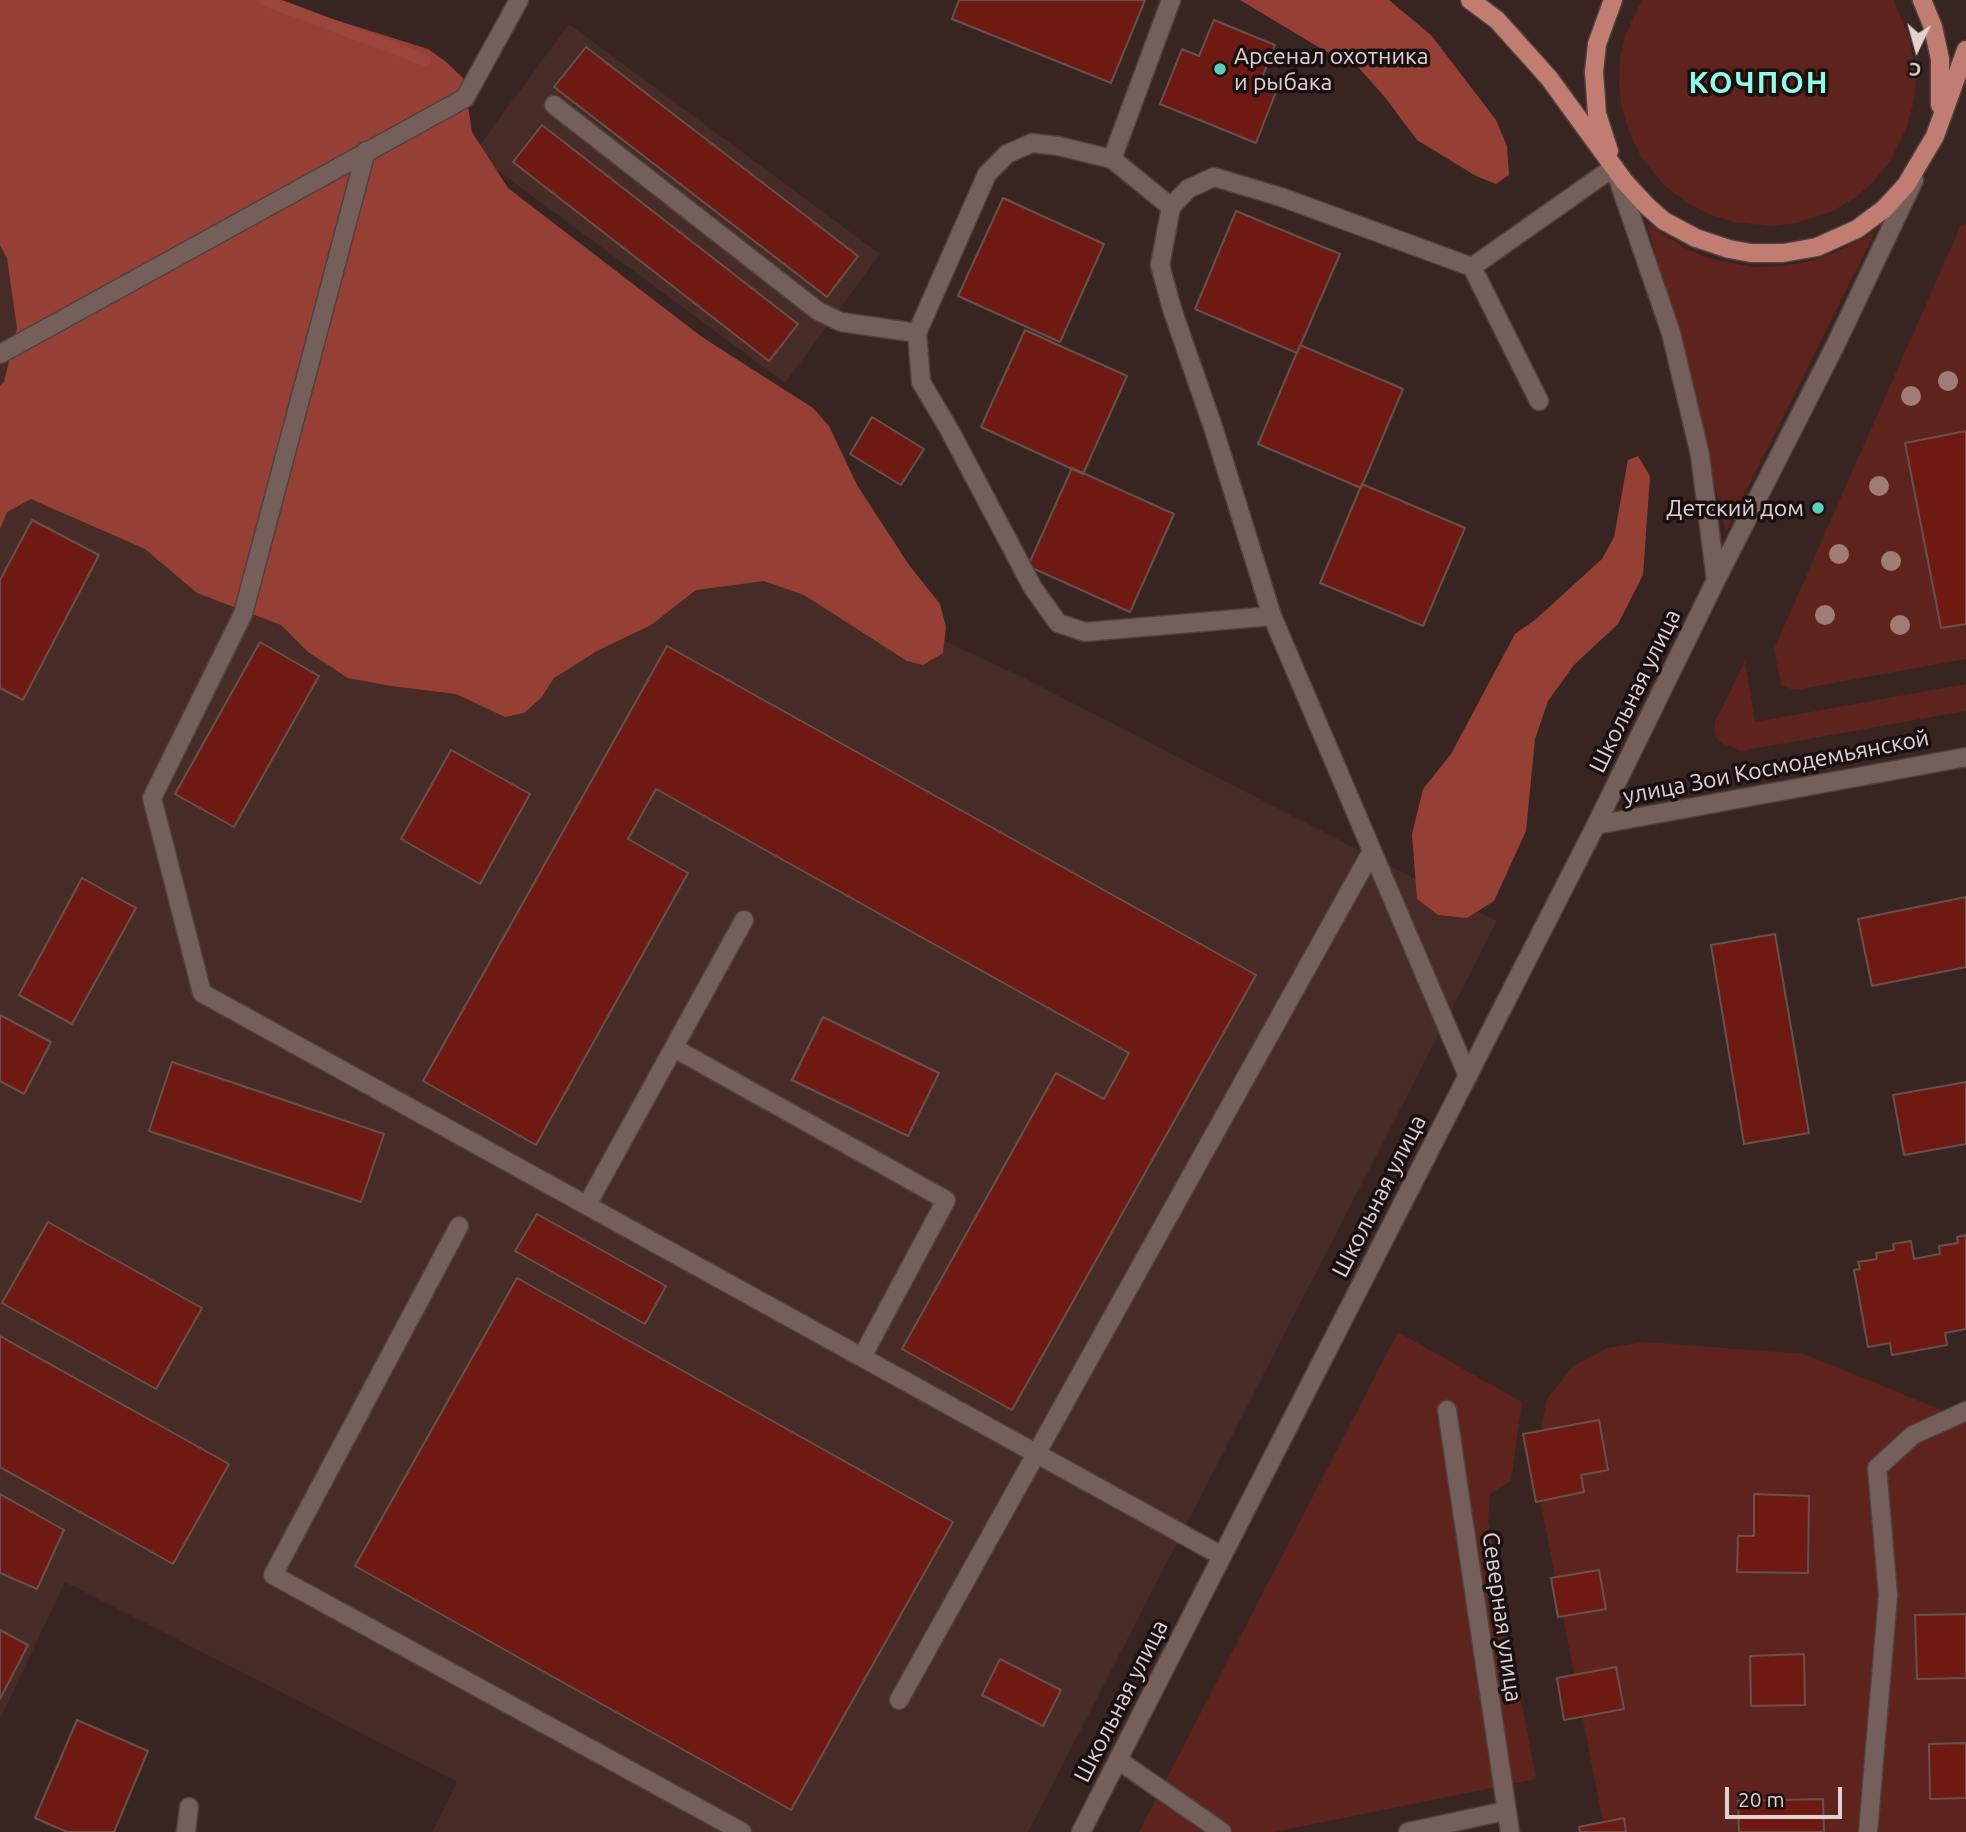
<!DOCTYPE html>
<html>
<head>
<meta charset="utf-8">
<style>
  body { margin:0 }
  #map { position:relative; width:1966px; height:1832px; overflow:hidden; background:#382522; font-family:Ubuntu,sans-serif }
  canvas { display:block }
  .north { position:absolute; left:1882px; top:14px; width:70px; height:70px; -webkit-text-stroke:5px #19100f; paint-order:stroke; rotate:185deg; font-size:19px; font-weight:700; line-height:28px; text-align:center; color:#e0d2d0 }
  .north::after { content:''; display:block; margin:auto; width:24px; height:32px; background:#e0d2d0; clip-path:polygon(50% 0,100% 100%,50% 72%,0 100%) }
  .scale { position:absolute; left:1725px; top:1787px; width:117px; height:32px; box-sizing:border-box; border:4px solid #e0d2d0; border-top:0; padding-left:9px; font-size:21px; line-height:24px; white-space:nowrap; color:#e0d2d0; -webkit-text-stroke:5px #19100f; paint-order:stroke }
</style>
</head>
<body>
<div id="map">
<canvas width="1966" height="1832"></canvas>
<div class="north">С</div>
<div class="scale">20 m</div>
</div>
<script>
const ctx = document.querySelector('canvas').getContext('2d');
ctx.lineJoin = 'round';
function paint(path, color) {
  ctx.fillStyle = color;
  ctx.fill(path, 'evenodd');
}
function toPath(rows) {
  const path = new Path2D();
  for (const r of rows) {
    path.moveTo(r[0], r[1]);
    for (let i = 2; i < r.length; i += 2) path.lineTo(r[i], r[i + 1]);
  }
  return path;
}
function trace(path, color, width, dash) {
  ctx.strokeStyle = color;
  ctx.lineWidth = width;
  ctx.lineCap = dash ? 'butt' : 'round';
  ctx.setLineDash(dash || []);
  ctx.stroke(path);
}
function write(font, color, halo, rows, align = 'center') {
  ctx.font = font + ' Ubuntu,sans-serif';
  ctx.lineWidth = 7;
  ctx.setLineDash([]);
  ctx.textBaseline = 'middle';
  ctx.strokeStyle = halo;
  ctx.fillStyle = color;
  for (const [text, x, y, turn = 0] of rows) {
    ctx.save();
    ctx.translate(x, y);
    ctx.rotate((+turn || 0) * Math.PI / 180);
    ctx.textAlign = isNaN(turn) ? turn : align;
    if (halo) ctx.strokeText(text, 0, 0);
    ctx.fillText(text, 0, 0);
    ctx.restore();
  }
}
paint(toPath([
  [569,24,880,254,785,383,474,153],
  [0,200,1024,678,1497,921,1028,1832,432,1832,457,1782,65,1582,0,1719]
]), '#462b27');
paint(toPath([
  [1642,0,1893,0,1910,38,1916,82,1913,104,1907,127,1890,161,1874,181,1855,198,1833,211,1796,223,1771,226,1733,222,1708,214,1686,202,1665,186,1641,157,1630,133,1622,109,1619,84,1620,58,1626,33],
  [1647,223,1685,248,1708,258,1752,267,1785,266,1815,260,1836,252,1875,232,1726,532,1677,331],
  [1966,224,1966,431,1905,444,1941,628,1966,624,1966,659,1795,690,1788,688,1781,685,1774,649,1961,225],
  [1745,661,1755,722,1966,684,1966,711,1741,751,1724,744,1718,740,1714,732,1715,722],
  [1398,1332,1522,1402,1511,1481,1490,1494,1488,1521,1536,1779,1274,1832,1139,1832],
  [1646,1342,1804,1354,1966,1420,1966,1832,1605,1832,1541,1505,1538,1442,1547,1399,1573,1366,1608,1348]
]), '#5d231c');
paint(toPath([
  [0,0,272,0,428,49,445,61,464,79,472,132,508,188,702,337,813,408,829,426,857,485,909,565,940,604,946,627,943,653,923,665,907,661,804,595,764,581,696,590,651,625,597,651,554,678,541,698,524,713,505,717,456,694,391,686,348,678,308,652,281,625,197,593,145,549,31,499,7,512,0,529,0,386,4,382,17,328,7,258,0,245],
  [1240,0,1389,0,1431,35,1496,120,1507,146,1509,175,1496,184,1476,176,1417,140,1384,96,1358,67,1320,48],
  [1638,456,1650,476,1643,575,1618,624,1574,665,1548,701,1535,739,1526,831,1494,901,1467,918,1438,915,1417,899,1412,834,1423,789,1451,754,1515,634,1535,620,1602,559,1614,537,1628,460]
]), '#964035');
trace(toPath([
  [265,0,425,60]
]), '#9c453a', 12);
const building = toPath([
  [959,0,1145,0,1111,83,952,19,959,0],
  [1214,20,1275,45,1260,83,1277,89,1256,143,1160,104,1182,49,1199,56,1214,20],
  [586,47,858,256,827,297,554,87,586,47],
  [542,125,798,324,769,361,513,162,542,125],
  [1003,198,1104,244,1060,342,958,296,1003,198],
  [1236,211,1340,254,1297,353,1195,309,1236,211],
  [1025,330,1127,376,1083,474,981,427,1025,330],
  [1300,345,1403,389,1361,488,1258,444,1300,345],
  [872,417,924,449,901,485,850,454,872,417],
  [1966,431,1966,624,1941,628,1905,443,1966,431],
  [1072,468,1174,514,1130,612,1028,566,1072,468],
  [1362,484,1465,528,1423,626,1320,583,1362,484],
  [32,520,99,555,23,700,0,688,0,580,32,520],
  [260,642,319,676,234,827,175,794,260,642],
  [667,646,1256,975,1012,1410,902,1349,1056,1073,1104,1099,1129,1053,656,789,628,839,688,873,536,1145,423,1081,667,646],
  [451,750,530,794,480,884,401,839,451,750],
  [82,878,136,908,72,1024,19,995,82,878],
  [1966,897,1966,967,1872,986,1858,919,1966,897],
  [1775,934,1809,1133,1744,1144,1711,945,1775,934],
  [0,1015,51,1042,24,1094,0,1081,0,1015],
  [823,1017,939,1073,908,1136,792,1080,823,1017],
  [172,1062,384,1134,361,1202,149,1131,172,1062],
  [1966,1082,1966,1144,1904,1155,1893,1095,1966,1082],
  [537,1214,666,1286,645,1324,515,1251,537,1214],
  [48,1222,202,1308,156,1389,2,1303,48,1222],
  [1966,1235,1966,1329,1945,1333,1947,1345,1892,1355,1890,1343,1868,1347,1854,1270,1860,1269,1858,1262,1877,1259,1876,1253,1894,1250,1893,1244,1911,1241,1914,1259,1940,1254,1939,1246,1958,1243,1957,1237,1966,1235],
  [517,1278,953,1522,791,1810,355,1566,517,1278],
  [0,1336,229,1464,173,1564,0,1467,0,1336],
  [1599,1420,1608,1470,1581,1475,1584,1492,1536,1502,1523,1434,1599,1420],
  [0,1494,64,1530,37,1589,0,1573,0,1494],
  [1754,1494,1809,1496,1808,1573,1737,1572,1738,1536,1754,1536,1754,1494],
  [1599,1570,1606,1609,1558,1617,1551,1578,1599,1570],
  [1966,1614,1966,1678,1917,1679,1915,1615,1966,1614],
  [0,1630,28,1645,0,1699,0,1630],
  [1804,1654,1805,1705,1751,1706,1750,1656,1804,1654],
  [1000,1659,1061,1690,1043,1726,982,1695,1000,1659],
  [1616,1667,1624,1709,1564,1720,1557,1678,1616,1667],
  [77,1720,148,1751,114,1832,67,1832,35,1818,77,1720],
  [1966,1743,1966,1798,1930,1799,1929,1744,1966,1743],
  [1823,1799,1824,1832,1739,1832,1738,1801,1823,1799],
  [1624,1818,1626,1832,1580,1832,1579,1827,1624,1818]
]);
paint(building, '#6e1a12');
trace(building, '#67514d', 2);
const service = toPath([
  [554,105,818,311,841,322,917,333],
  [366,151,243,614,152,798,202,993,1222,1556],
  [1112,159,1171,0],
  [1171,207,1112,159,1058,146,1032,143,1007,154,987,174,917,333,921,382,950,431,1033,588,1058,623,1085,632,1272,616],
  [1472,267,1614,167],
  [0,354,465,98,519,0],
  [674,1048,946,1200,862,1357],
  [1468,1076,1272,616,1214,430,1172,309,1160,265,1171,207,1188,189,1214,177,1281,197,1472,267,1539,401],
  [587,1205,744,920],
  [459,1226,273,1575,742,1832],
  [899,1700,1372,851],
  [1118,1760,1222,1832],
  [1408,1832,1505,1811]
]);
const minor = toPath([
  [1447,1410,1510,1832],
  [186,1832,189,1807],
  [1868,1832,1888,1595,1877,1468,1913,1435,1966,1411]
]);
const tertiary = toPath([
  [1596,825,1966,757]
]);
const secondary = toPath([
  [1615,170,1671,333,1700,455,1716,580],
  [1081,1832,1596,825,1716,580,1835,346,1914,180]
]);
const primary = toPath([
  [1470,0,1497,20,1549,78,1624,181,1647,206,1664,221,1696,238,1729,249,1751,253,1783,253,1817,247,1857,229,1884,209,1906,185,1935,136,1966,50],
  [1922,0,1933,27,1940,59,1940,105],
  [1609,151,1597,114,1594,72,1597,44,1613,0]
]);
trace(service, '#51403e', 21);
trace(minor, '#51403e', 21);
trace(tertiary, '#51403e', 21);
trace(secondary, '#51403e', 21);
trace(primary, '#51403e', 21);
trace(service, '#755f5b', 18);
trace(minor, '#755f5b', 18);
trace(tertiary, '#755f5b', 18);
trace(secondary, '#755f5b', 18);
trace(primary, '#c27d72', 18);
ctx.fillStyle = '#a07c76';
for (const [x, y] of [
  [1948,381],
  [1911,396],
  [1879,486],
  [1839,554],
  [1891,561],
  [1825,615],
  [1900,625]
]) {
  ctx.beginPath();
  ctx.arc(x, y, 10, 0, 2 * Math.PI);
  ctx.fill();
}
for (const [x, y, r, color] of [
  [1220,69,7,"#5dceb9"],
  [1818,508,7,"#5dceb9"]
]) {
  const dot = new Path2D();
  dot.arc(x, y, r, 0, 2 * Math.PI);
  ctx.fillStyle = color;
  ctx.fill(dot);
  trace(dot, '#19100f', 2.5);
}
write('23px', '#e0d2d0', '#19100f', [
  ["Арсенал охотника",1234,56],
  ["и рыбака",1234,82],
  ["Детский дом",1804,508,"right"]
], 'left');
write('23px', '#e0d2d0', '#19100f', [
  ["Школьная улица",1635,691,-64],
  ["улица Зои Космодемьянской",1776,767,-11],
  ["Школьная улица",1379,1196,-63],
  ["Северная улица",1502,1617,82],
  ["Школьная улица",1121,1701,-63]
]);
ctx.letterSpacing = '2px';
write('bold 30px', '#94f9e5', '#19100f', [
  ["КОЧПОН",1759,83]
]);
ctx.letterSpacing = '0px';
</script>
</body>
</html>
